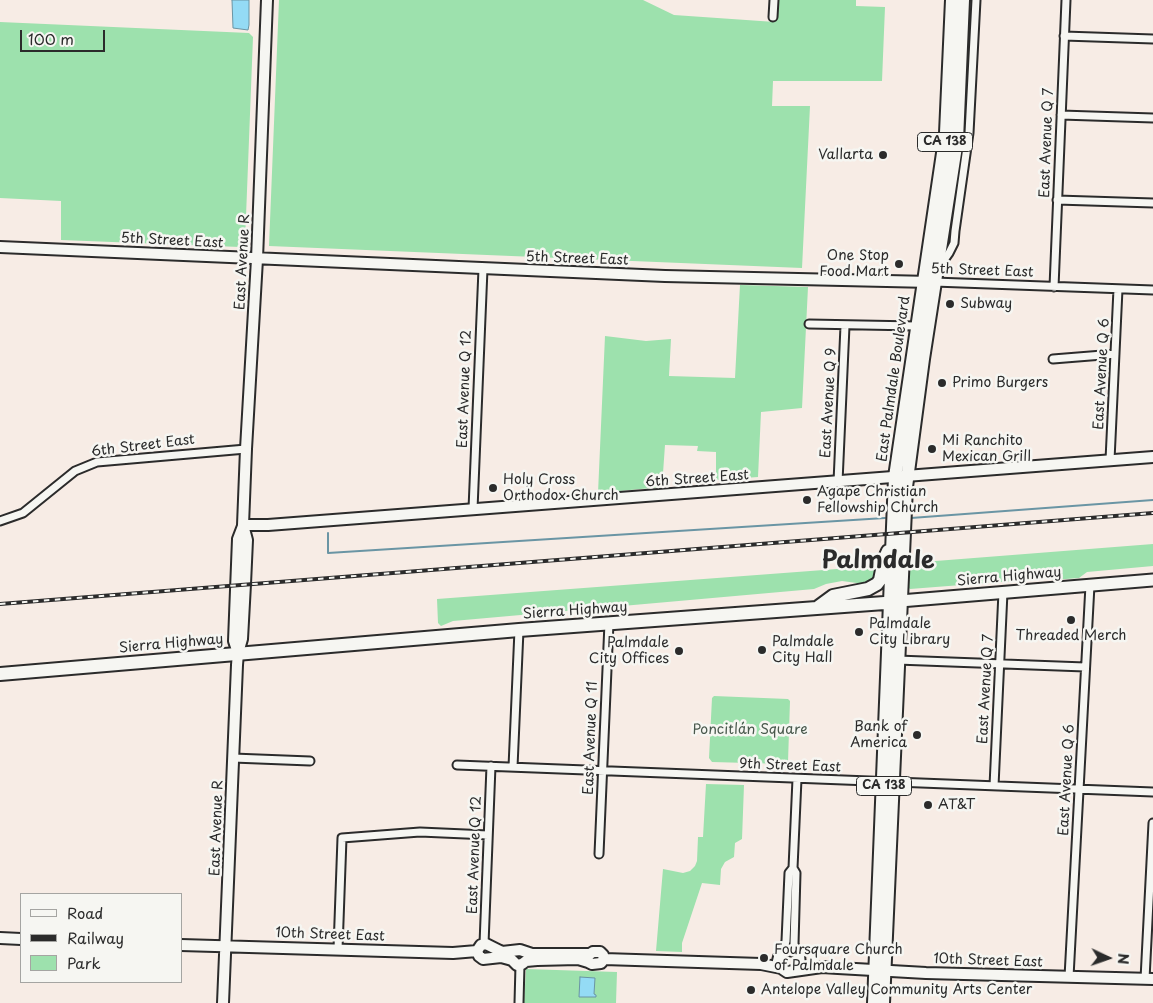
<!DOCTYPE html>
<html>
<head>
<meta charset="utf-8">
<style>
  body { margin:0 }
  #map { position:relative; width:1153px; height:1003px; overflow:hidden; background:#f7ece5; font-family:"Playpen Sans",sans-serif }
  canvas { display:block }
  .legend { position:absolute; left:20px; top:893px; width:162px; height:90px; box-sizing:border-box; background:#f6f6f2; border:1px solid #a5a5a2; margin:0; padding:6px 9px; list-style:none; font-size:15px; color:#2b2b2b }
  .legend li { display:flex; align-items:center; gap:10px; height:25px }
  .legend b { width:25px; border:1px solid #a5a5a2 }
  .north { position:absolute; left:1083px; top:933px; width:50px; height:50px; -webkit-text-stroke:4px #f6f6f2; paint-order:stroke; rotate:93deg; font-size:14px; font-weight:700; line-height:20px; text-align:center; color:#2b2b2b }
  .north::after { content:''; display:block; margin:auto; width:18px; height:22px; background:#2b2b2b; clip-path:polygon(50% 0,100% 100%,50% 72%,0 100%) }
  .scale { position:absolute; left:20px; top:30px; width:85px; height:22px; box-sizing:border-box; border:2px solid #2b2b2b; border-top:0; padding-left:6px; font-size:15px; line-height:18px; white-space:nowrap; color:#2b2b2b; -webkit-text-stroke:4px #f6f6f2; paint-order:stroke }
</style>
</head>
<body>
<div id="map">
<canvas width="1153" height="1003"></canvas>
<ul class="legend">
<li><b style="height:6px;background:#f6f6f2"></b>Road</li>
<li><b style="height:6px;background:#2b2b2b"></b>Railway</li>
<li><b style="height:14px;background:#9de1ad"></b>Park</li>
</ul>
<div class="north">N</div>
<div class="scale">100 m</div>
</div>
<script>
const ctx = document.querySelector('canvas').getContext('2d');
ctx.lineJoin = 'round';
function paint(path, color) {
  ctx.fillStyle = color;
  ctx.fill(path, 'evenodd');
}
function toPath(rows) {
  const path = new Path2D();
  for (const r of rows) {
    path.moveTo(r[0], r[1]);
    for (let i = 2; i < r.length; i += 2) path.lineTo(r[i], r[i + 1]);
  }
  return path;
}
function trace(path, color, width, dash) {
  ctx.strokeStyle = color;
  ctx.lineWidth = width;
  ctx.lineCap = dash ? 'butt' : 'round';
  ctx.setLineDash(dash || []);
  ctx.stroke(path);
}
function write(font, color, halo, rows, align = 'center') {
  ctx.font = font + ' "Playpen Sans",sans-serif';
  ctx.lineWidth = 5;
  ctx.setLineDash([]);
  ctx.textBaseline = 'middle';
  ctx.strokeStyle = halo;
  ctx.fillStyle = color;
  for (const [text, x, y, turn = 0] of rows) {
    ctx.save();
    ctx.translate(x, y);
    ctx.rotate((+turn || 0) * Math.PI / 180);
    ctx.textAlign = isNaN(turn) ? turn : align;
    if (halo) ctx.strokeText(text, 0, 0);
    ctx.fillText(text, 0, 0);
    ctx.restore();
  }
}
paint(toPath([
  [279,0,643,0,674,15,775,22,777,0,856,0,856,6,885,7,882,81,773,81,772,106,810,106,802,268,269,246],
  [0,22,249,33,253,37,245,242,240,247,61,240,61,201,0,198],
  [740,285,808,287,802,408,761,412,758,477,716,480,716,452,697,451,698,446,665,445,662,487,598,493,605,336,646,341,671,339,669,376,735,378],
  [1153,544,1153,566,1087,572,1079,578,1052,580,1051,578,910,589,909,588,910,563],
  [877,566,876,575,867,583,857,583,842,581,826,584,814,589,453,621,441,626,438,623,437,599],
  [714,696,788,699,790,701,788,762,785,764,712,762,709,758,712,698],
  [706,784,744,785,742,839,735,843,734,857,725,862,721,869,720,885,702,883,682,943,682,952,656,951,663,869,683,873,690,871,695,866,697,861,698,837,703,837],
  [526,969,617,972,616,1003,524,1003]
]), '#9de1ad');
const water = toPath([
  [232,0,249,0,249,25,248,30,233,28,232,0],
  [580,977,595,978,594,994,596,995,596,997,579,997,580,977]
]);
paint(water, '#94dbf5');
trace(water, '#6a95a4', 1);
trace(toPath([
  [911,518,1153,500],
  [328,533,328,553,885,518]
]), '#6a95a4', 2);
const street = toPath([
  [773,17,774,0],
  [1064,36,1153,39],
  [1061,115,1153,118],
  [1057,200,1153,203],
  [938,261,944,260,949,253,954,243,955,231,969,133,976,0],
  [934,282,1153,290],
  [1054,287,1066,0],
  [809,324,916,326],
  [1053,359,1115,354],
  [1110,460,1118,289],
  [838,482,845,326],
  [473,509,483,269],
  [0,521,23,513,75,471,97,462,246,449],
  [897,660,1085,667],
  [233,758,310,761],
  [457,765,1153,792],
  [513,767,519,630],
  [994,786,1003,592],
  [599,854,609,623],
  [484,944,491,766],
  [338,949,342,838,420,832,488,835],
  [783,952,786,941,789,873,793,868],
  [797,952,794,944,796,873,793,868,797,779],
  [1069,977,1090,585],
  [1145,979,1153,823],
  [519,1003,520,965]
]);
const secondary = toPath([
  [0,247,665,276,931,282],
  [243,525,268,525,1153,457],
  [238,653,234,641,238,539,243,526],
  [0,938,21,939],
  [181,945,453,953,477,951],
  [593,952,600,952,603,955,604,959,601,963,592,964,588,962,587,956,593,952],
  [588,954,532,954,520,950,502,952,486,944,481,945,477,951,479,956,483,959,501,957,512,960,517,965,522,964,526,961,537,960,578,959,588,962],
  [604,959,761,964,781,968],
  [795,970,800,965,799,955,794,950,784,951,779,957,778,961,781,968,787,972,822,967,838,968,926,973,1153,979],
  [223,1003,237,665,238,653,242,639,245,584,247,540,243,525,246,449,257,259,267,0]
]);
const primary = toPath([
  [900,601,1153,580]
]);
const highway = toPath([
  [818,607,833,596,868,589,877,584,880,580,884,560,888,551],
  [0,674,519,630,898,602],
  [874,1003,895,477,946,133,952,0],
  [883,1003,906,487,923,359,957,140,963,0]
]);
trace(street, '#2b2b2b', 11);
trace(secondary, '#2b2b2b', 14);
trace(primary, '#2b2b2b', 15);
trace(highway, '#2b2b2b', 16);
trace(street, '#f6f6f2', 7);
trace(secondary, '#f6f6f2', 10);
trace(primary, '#f6f6f2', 11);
trace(highway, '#f6f6f2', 12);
const rail = toPath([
  [0,604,1153,513]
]);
trace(rail, '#2b2b2b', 4);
trace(rail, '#f6f6f2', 2, [5.5]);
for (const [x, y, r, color] of [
  [883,155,5,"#2b2b2b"],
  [899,264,5,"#2b2b2b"],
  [950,304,5,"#2b2b2b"],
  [942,383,5,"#2b2b2b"],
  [932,449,5,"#2b2b2b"],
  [493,488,5,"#2b2b2b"],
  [807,500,5,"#2b2b2b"],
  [1071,620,5,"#2b2b2b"],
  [859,632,5,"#2b2b2b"],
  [762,650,5,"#2b2b2b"],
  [679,651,5,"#2b2b2b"],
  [917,735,5,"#2b2b2b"],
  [928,805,5,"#2b2b2b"],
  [764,958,5,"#2b2b2b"],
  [751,990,5,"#2b2b2b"]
]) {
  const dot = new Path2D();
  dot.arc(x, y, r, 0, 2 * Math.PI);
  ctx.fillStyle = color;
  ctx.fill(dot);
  trace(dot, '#f6f6f2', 2);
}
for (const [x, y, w] of [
  [945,142,55],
  [884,786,55]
]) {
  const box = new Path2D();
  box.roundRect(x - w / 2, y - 9.5, w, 19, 4);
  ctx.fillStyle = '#f6f6f2';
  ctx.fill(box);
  trace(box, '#2b2b2b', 1);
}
write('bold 12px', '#2b2b2b', null, [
  ["CA 138",945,142],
  ["CA 138",884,786]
]);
write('14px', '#2b2b2b', '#f6f6f2', [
  ["East Avenue Q 7",1047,143,-88],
  ["5th Street East",172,241,3],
  ["5th Street East",577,259,2],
  ["East Avenue R",243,262,-87],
  ["5th Street East",982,271,2],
  ["East Avenue Q 6",1102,374,-87],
  ["East Palmdale Boulevard",894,379,-82],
  ["East Avenue Q 12",465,389,-88],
  ["East Avenue Q 9",829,403,-87],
  ["6th Street East",143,446,-7],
  ["6th Street East",697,479,-4],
  ["Sierra Highway",1009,577,-5],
  ["Sierra Highway",575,611,-4],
  ["Sierra Highway",171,644,-5],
  ["East Avenue Q 7",986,689,-87],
  ["East Avenue Q 11",591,738,-88],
  ["9th Street East",790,766,2],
  ["East Avenue Q 6",1067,780,-87],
  ["East Avenue R",217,828,-88],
  ["East Avenue Q 12",475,855,-88],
  ["10th Street East",330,935,2],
  ["10th Street East",988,961,2]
]);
write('14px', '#2b2b2b', '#f6f6f2', [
  ["Vallarta",873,155,"right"],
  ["One Stop",889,256,"right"],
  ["Food Mart",889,272,"right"],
  ["Subway",960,304],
  ["Primo Burgers",952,383],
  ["Mi Ranchito",942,441],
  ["Mexican Grill",942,457],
  ["Holy Cross",503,480],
  ["Orthodox Church",503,496],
  ["Agape Christian",817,492],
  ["Fellowship Church",817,508],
  ["Palmdale",869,624],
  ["City Library",869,640],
  ["Threaded Merch",1071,636,"center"],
  ["Palmdale",772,642],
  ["City Hall",772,658],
  ["Palmdale",669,643,"right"],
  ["City Offices",669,659,"right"],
  ["Bank of",907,727,"right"],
  ["America",907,743,"right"],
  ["AT&T",938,805],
  ["Foursquare Church",774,950],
  ["of Palmdale",774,966],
  ["Antelope Valley Community Arts Center",761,990]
], 'left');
write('14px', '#48584c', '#f6f6f2', [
  ["Poncitlán Square",750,730]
]);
write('bold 24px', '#2b2b2b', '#f6f6f2', [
  ["Palmdale",878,561]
]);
</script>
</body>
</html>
